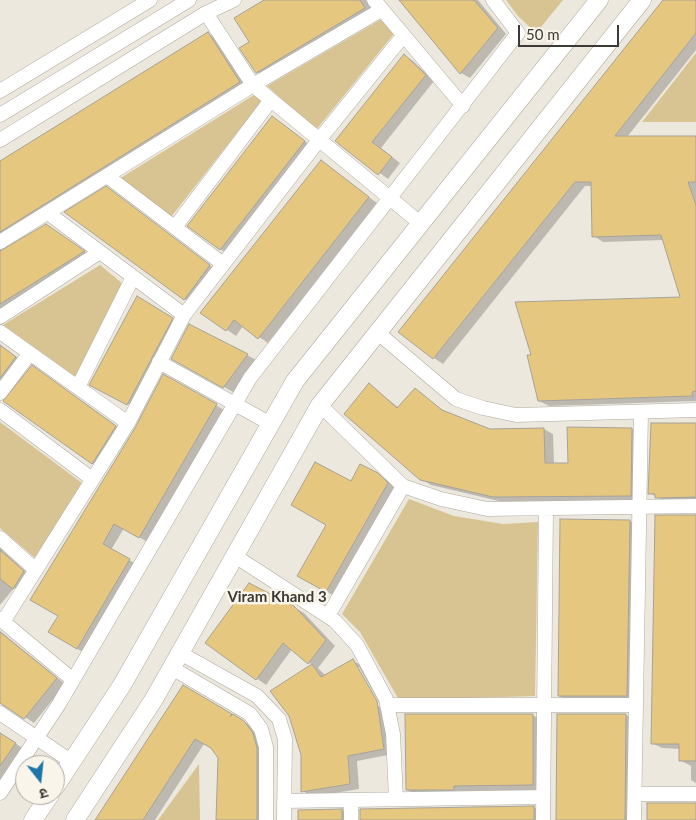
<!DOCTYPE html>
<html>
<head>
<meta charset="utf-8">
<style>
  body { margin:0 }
  #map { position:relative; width:696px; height:820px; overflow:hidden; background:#ede8de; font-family:Lato,"Noto Sans Devanagari",sans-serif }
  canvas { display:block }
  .north { position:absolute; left:15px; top:755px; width:50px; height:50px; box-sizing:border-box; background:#faf5eb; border:1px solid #aeaaa3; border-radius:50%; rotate:164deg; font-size:14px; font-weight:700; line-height:20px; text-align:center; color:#3c3a36 }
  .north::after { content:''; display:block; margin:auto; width:18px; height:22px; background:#1d76a5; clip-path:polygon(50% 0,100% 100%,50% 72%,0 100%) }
  .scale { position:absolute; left:518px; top:25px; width:101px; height:22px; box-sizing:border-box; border:2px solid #3c3a36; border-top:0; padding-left:6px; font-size:15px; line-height:18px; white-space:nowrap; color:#3c3a36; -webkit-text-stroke:4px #faf5eb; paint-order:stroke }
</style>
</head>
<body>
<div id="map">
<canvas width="696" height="820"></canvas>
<div class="north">उ</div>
<div class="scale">50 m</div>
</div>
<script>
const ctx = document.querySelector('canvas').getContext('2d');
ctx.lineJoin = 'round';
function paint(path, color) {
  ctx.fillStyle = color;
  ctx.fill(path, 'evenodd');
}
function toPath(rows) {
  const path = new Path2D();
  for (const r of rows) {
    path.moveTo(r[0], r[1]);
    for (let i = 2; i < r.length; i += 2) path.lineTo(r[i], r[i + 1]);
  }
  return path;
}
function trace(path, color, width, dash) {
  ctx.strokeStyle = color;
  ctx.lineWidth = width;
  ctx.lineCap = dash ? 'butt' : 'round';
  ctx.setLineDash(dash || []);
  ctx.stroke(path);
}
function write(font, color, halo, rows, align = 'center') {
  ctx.font = font + ' Lato,sans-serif';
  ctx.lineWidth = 5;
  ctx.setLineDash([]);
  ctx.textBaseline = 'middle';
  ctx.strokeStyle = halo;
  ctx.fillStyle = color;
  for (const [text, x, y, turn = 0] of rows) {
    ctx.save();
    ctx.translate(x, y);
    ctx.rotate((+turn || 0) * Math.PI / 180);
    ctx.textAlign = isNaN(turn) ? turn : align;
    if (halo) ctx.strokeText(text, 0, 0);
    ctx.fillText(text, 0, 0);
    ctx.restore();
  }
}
paint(toPath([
  [506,0,563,0,536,33,518,16],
  [385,17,397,30,316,130,267,86],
  [696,53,696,122,642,122],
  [254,95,262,101,171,217,119,179],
  [100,265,123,284,75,377,3,325],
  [0,422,82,483,35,558,0,528],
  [409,499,454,516,503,524,538,522,535,696,399,700,360,632,342,614],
  [199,764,200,820,158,820]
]), '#d8c393');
paint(toPath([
  [266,0,366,0,374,13,266,78,257,72,251,42],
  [401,0,478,0,506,34,470,78,461,73],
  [664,0,696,0,696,50,627,137,696,137,696,401,549,406,539,401,682,299,664,240,603,242,594,236,592,186,585,186,443,364,434,358],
  [208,34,218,39,249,87,0,248,2,251,55,231,93,257,0,314,0,161],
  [404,55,413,61,434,81,381,148,400,163,388,179,336,140],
  [272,117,314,148,230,255,220,249],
  [321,162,377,203,268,343,243,326,236,336,202,312],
  [106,188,218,271,194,304,184,299],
  [137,298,181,324,137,409,100,389],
  [0,345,25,363,0,396],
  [247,355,256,360,233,392,173,358],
  [41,372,125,432,102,469,92,463],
  [164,376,226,411,149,543,124,528,111,550,138,565,86,654,49,632,59,615,137,428],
  [369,384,399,408,415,390,447,413,490,431,544,429,553,434,554,464,569,464,632,429,641,435,640,501,503,502,431,485,421,479],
  [696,424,696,503,666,502,650,493],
  [361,466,387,480,396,489,336,597,299,576],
  [696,516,696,783,691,780,691,766,680,760,680,749,662,748,652,743],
  [630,521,639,527,636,701,568,701,559,696],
  [0,544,3,551,33,578,23,593,14,588,0,605],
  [294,607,304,613,335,646,318,668,326,676,353,661,363,666,386,708,393,754,357,761,359,789,312,797,303,791,312,665,292,649,266,685,207,643],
  [356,667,359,667,381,706,379,707],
  [0,631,65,684,34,723,0,700],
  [184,686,253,727,262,739,266,820,218,820,219,758,213,748,204,744,155,820,97,820],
  [532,715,542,720,542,790,463,791,463,794,416,795,407,790],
  [558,715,626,715,635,720,635,820,557,820],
  [0,733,24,749,0,784],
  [534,807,543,813,544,820,360,820,361,810],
  [342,810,351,816,352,820,299,820]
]), '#0003');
const building = toPath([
  [264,0,360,0,365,8,256,73,239,48,249,42,234,18,264,0],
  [399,0,474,0,498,28,460,74,399,0],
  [663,0,696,0,696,33,615,136,696,136,696,182,688,182,696,205,696,391,692,392,693,396,538,401,527,355,531,355,515,302,680,297,661,235,592,237,591,182,575,182,433,359,398,332,663,0],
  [208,32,240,82,0,232,0,161,208,32],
  [404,54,426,75,372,142,392,157,378,175,335,141,404,54],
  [272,116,305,141,220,250,187,226,272,116],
  [321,160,369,197,258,339,234,320,226,331,200,313,321,160],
  [106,186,210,265,184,300,64,212,106,186],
  [46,224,85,251,0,304,0,251,46,224],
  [137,296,173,318,127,405,89,385,137,296],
  [189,324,248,354,223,388,171,359,189,324],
  [0,345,16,357,0,378,0,345],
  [32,365,116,426,92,464,3,401,32,365],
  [163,374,217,404,139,538,114,524,103,544,130,559,77,649,48,632,58,616,30,600,135,428,163,374],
  [369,383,397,408,415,388,442,410,490,429,544,428,545,463,568,463,567,427,632,428,631,496,493,497,420,480,344,414,369,383],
  [651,423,696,423,696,497,655,498,655,494,648,494,651,423],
  [315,462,351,481,360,464,378,473,388,483,326,592,297,576,326,525,291,505,315,462],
  [655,515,696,515,696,761,679,761,679,744,651,744,655,515],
  [560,519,630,520,627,696,558,696,560,519],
  [0,550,24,571,13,589,0,579,0,550],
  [249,583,294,606,326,640,308,664,283,643,256,680,205,643,249,583],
  [0,632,57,678,24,719,0,703,0,632],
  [353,659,377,701,384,749,348,756,350,784,301,792,301,755,289,716,270,691,312,664,321,677,353,659],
  [183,685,232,714,230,717,233,714,244,721,253,733,257,748,257,820,216,820,218,758,211,748,195,739,143,820,95,820,183,685],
  [405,714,533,714,533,785,454,786,454,790,406,790,405,714],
  [557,714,626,714,625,820,556,820,557,714],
  [0,733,16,743,0,766,0,733],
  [647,803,696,803,696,820,647,820,647,803],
  [534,806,534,820,360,820,360,809,534,806],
  [342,809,342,820,298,820,298,810,342,809]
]);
paint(building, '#e6c780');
trace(building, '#a6a298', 1);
const minor = toPath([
  [374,0,463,106],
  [206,13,253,85,420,223],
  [0,91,150,0],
  [0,115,189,0],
  [0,140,206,13,234,0],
  [107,176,223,264],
  [48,213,184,315],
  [175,227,271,100],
  [0,242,253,85,381,10],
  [0,317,100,252],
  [0,332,128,423],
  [378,333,456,399,483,408,516,415,696,410],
  [159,362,271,424],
  [78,387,133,277],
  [0,393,30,353],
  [320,405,403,486,441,499,487,509,696,506],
  [0,410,92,479],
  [0,538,36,570],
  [235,556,335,621,357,645,386,699,393,734,396,799],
  [328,616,403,486],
  [0,619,73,680],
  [3,622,128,423,184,315,319,140,403,36],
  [180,653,257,696,279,719,285,739,284,820],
  [172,668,250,714,261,729,266,747,266,820],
  [388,705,636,705],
  [0,713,72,762],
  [0,793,59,704,250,378,518,33,493,0],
  [635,794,696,794],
  [351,800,351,820],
  [284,801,543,797],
  [543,820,546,509],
  [634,820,641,412]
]);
const tertiary = toPath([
  [55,787,122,685,295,381,599,0],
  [33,820,50,795],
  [75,820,154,699,320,405,642,0]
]);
trace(minor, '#aeaaa0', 15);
trace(tertiary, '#aeaaa0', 19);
trace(minor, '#fff', 14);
trace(tertiary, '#fff', 18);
write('bold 15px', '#3c3a36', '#faf5eb', [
  ["Viram Khand 3",277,597]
]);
</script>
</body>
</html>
